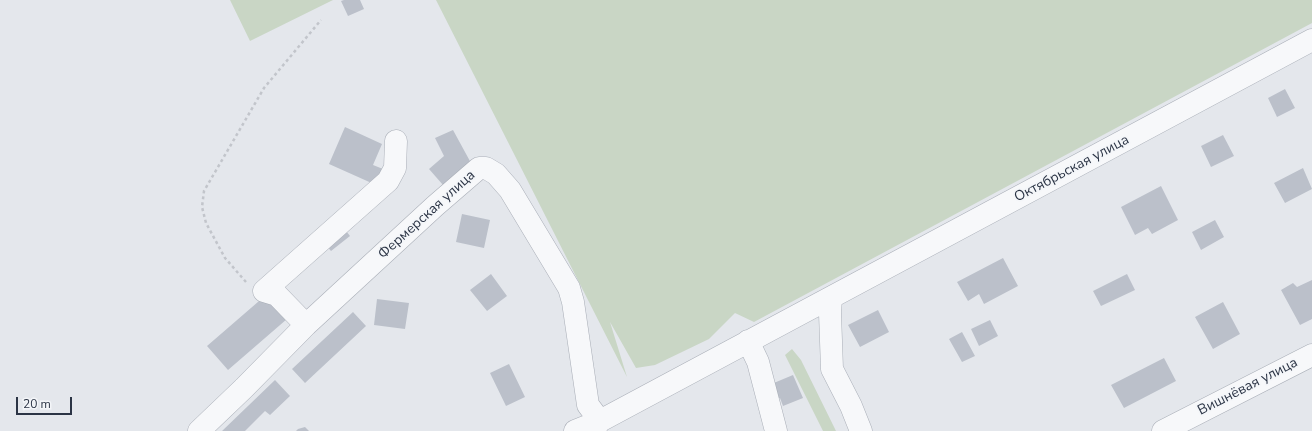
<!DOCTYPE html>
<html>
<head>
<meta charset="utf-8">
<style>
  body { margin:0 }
  #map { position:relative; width:1312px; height:431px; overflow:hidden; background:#e4e7ec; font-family:"Nunito Sans",sans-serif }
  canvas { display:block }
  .scale { position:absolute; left:16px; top:397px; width:56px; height:18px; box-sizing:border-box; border:2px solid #2b3445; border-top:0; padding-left:5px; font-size:12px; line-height:14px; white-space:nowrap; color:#2b3445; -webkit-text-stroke:3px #f4f6f9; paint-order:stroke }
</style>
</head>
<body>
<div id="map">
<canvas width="1312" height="431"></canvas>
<div class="scale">20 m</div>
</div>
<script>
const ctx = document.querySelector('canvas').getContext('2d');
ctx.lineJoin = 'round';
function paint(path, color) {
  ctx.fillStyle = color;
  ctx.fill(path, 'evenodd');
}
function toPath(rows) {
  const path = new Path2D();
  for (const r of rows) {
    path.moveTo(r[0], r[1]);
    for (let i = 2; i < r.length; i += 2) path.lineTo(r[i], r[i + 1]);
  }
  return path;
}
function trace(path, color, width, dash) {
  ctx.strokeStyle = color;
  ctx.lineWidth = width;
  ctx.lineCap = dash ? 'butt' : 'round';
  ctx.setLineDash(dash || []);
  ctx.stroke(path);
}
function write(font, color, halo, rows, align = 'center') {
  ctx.font = font + ' "Nunito Sans",sans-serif';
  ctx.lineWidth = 3.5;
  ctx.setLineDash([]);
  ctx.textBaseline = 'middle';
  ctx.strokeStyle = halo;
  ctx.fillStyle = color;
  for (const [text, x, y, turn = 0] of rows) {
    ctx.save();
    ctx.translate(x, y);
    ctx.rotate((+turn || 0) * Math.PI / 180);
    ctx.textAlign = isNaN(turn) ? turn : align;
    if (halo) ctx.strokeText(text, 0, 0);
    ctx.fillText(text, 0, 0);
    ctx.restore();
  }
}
paint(toPath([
  [230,0,333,0,250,41],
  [436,0,1312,0,1312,23,754,322,735,313,709,339,655,365,636,368,610,322,627,377],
  [792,349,801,360,836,431,823,431,785,355]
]), '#c9d6c5');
paint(toPath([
  [344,0,360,0,364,9,348,16,341,1],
  [1285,89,1295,108,1277,117,1268,98],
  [345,127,382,144,373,165,383,169,376,185,329,164],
  [453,130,471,163,443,185,429,169,444,156,435,138],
  [1223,135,1234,156,1211,167,1201,146],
  [1303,168,1312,189,1285,203,1274,183],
  [1161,186,1178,220,1152,234,1148,228,1135,235,1121,207],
  [462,214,490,220,484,248,456,242],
  [1215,220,1224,237,1201,250,1192,232],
  [343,227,350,236,331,251,324,243],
  [1003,258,1018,286,984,304,979,294,968,301,957,282],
  [491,274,507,296,487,311,470,290],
  [1127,274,1135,290,1101,306,1093,291],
  [1312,280,1312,319,1300,325,1281,290,1293,283,1297,287],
  [266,295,287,319,228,370,207,346],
  [377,299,409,303,405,329,374,325],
  [1223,302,1240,334,1213,349,1195,317],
  [878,310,889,332,860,347,848,325],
  [353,312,366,326,305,383,292,369],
  [990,320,998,336,979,346,971,329],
  [962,332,975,356,962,362,949,339],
  [1164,358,1176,381,1124,408,1111,385],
  [509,364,525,397,506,406,490,373],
  [793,375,803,398,783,406,780,398,775,400,769,385],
  [275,380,290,396,270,415,265,411,245,431,222,431],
  [305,427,309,431,296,431,298,429]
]), '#bbc0ca');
const minor = toPath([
  [831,298,830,313,832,369,851,406,861,431],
  [306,325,277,295,264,291,388,181,395,168,396,141],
  [748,341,758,362,776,431],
  [199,431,244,388,306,325,435,206,479,168,486,168,496,174,510,190,569,288,573,302,588,405,600,421,593,431],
  [575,431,600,421,1312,40],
  [1163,431,1312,355]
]);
trace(minor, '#a9aeb7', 23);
trace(toPath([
  [246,282,225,258,206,223,202,207,204,191,264,88,321,20]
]), '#c2c5cb', 2.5, [3, 3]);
trace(minor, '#f7f8fa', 22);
write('14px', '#2b3445', '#f4f6f9', [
  ["Октябрьская улица",1072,169,-28],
  ["Фермерская улица",427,215,-42],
  ["Вишнёвая улица",1248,387,-27]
]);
</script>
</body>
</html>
